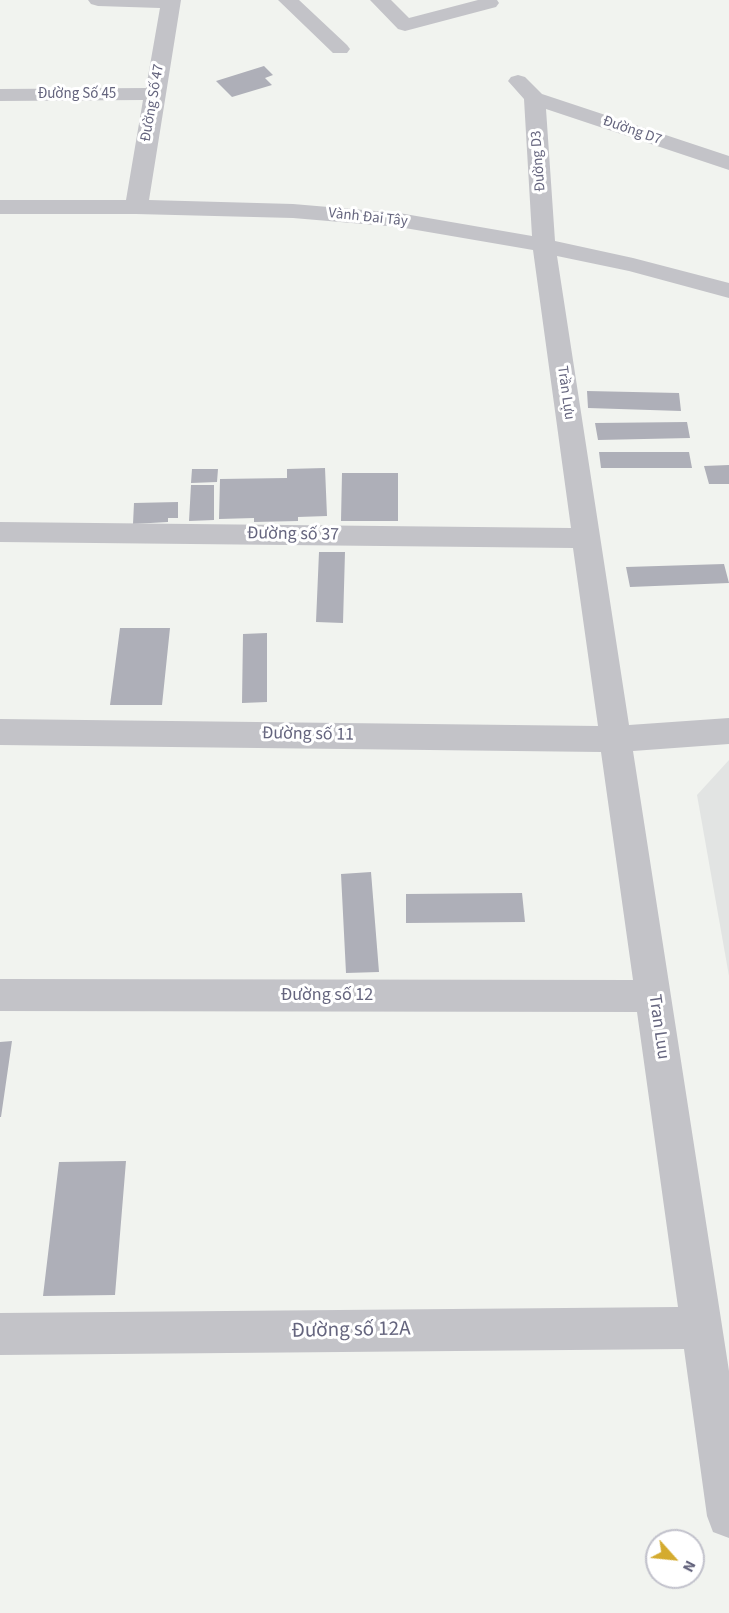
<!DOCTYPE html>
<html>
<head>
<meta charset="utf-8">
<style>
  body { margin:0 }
  #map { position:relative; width:729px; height:1613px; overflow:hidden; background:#f1f3ef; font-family:"Source Sans 3",sans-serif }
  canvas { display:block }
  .north { position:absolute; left:645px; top:1529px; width:60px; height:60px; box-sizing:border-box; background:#fff; border:2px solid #c1c1cb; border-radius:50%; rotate:117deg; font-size:16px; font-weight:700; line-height:24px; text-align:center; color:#65657e }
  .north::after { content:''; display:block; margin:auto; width:21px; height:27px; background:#d4ab2f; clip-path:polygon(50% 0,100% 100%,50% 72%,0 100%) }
</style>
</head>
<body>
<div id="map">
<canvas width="729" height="1613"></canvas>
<div class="north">N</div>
</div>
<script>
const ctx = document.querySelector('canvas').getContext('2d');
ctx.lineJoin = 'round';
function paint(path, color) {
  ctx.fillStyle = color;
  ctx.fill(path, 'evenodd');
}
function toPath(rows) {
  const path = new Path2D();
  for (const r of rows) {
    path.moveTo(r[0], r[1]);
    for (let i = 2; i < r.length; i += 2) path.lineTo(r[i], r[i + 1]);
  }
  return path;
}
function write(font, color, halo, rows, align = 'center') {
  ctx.font = font + ' "Source Sans 3",sans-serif';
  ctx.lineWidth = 6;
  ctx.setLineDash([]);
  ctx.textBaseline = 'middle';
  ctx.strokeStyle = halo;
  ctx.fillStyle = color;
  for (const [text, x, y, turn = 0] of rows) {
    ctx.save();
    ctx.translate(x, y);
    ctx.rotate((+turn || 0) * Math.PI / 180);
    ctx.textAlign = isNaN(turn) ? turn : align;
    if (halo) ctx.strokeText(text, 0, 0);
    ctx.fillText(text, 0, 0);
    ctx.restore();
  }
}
paint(toPath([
  [729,760,729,976,697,795]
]), '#e2e4e3');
paint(toPath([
  [264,66,273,75,265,78,272,85,232,97,216,81],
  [587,391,679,393,681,411,588,408],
  [687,422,690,438,598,440,595,423],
  [599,452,689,452,692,468,601,468],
  [729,465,729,484,709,484,704,466],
  [325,468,327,516,298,517,298,521,254,522,254,518,219,519,220,479,287,478,287,469],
  [192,469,218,469,217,482,191,483],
  [342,473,398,473,398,521,341,521],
  [191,485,214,485,214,520,189,521],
  [178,502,178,518,168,518,168,522,133,524,134,503],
  [319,552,345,552,343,623,316,622],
  [724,564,729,583,630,587,626,567],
  [120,628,170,628,162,705,110,705],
  [267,633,267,702,242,703,243,634],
  [371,872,379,972,346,973,341,874],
  [522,893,525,922,406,923,406,894],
  [12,1041,1,1117,0,1117,0,1042],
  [126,1161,115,1295,43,1296,59,1162]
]), '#aeafb8');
paint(toPath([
  [88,0,181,0,149,200,293,204,399,213,532,236,524,99,508,81,511,77,518,75,525,77,542,94,729,156,729,170,546,109,555,241,633,258,729,283,729,298,629,271,557,256,629,725,729,718,729,744,633,751,729,1371,729,1538,713,1532,707,1516,684,1349,0,1355,0,1313,678,1307,637,1012,0,1011,0,979,633,980,601,752,0,745,0,719,598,726,573,548,0,542,0,522,571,528,533,250,399,227,293,218,136,214,0,214,0,200,126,200,143,100,0,101,0,89,146,88,160,8,98,6,91,4,88,0],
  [278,0,299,0,347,45,350,49,347,53,333,53,278,0],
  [370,0,391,0,409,18,478,0,497,0,499,3,496,7,405,31,398,29,370,0]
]), '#c3c3c8');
write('15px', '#65657e', '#fff', [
  ["Đường Số 45",77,95],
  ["Đường Số 47",153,103,-80],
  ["Đường D7",632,131,19],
  ["Đường D3",539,161,-94],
  ["Vành Đai Tây",368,218,6],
  ["Trần Lựu",565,393,82]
]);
write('18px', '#65657e', '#fff', [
  ["Đường số 37",293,535,1],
  ["Đường số 11",308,735,1],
  ["Đường số 12",327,996],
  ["Tran Luu",658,1027,82]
]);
write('21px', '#65657e', '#fff', [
  ["Đường số 12A",351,1331,-1]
]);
</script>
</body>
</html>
